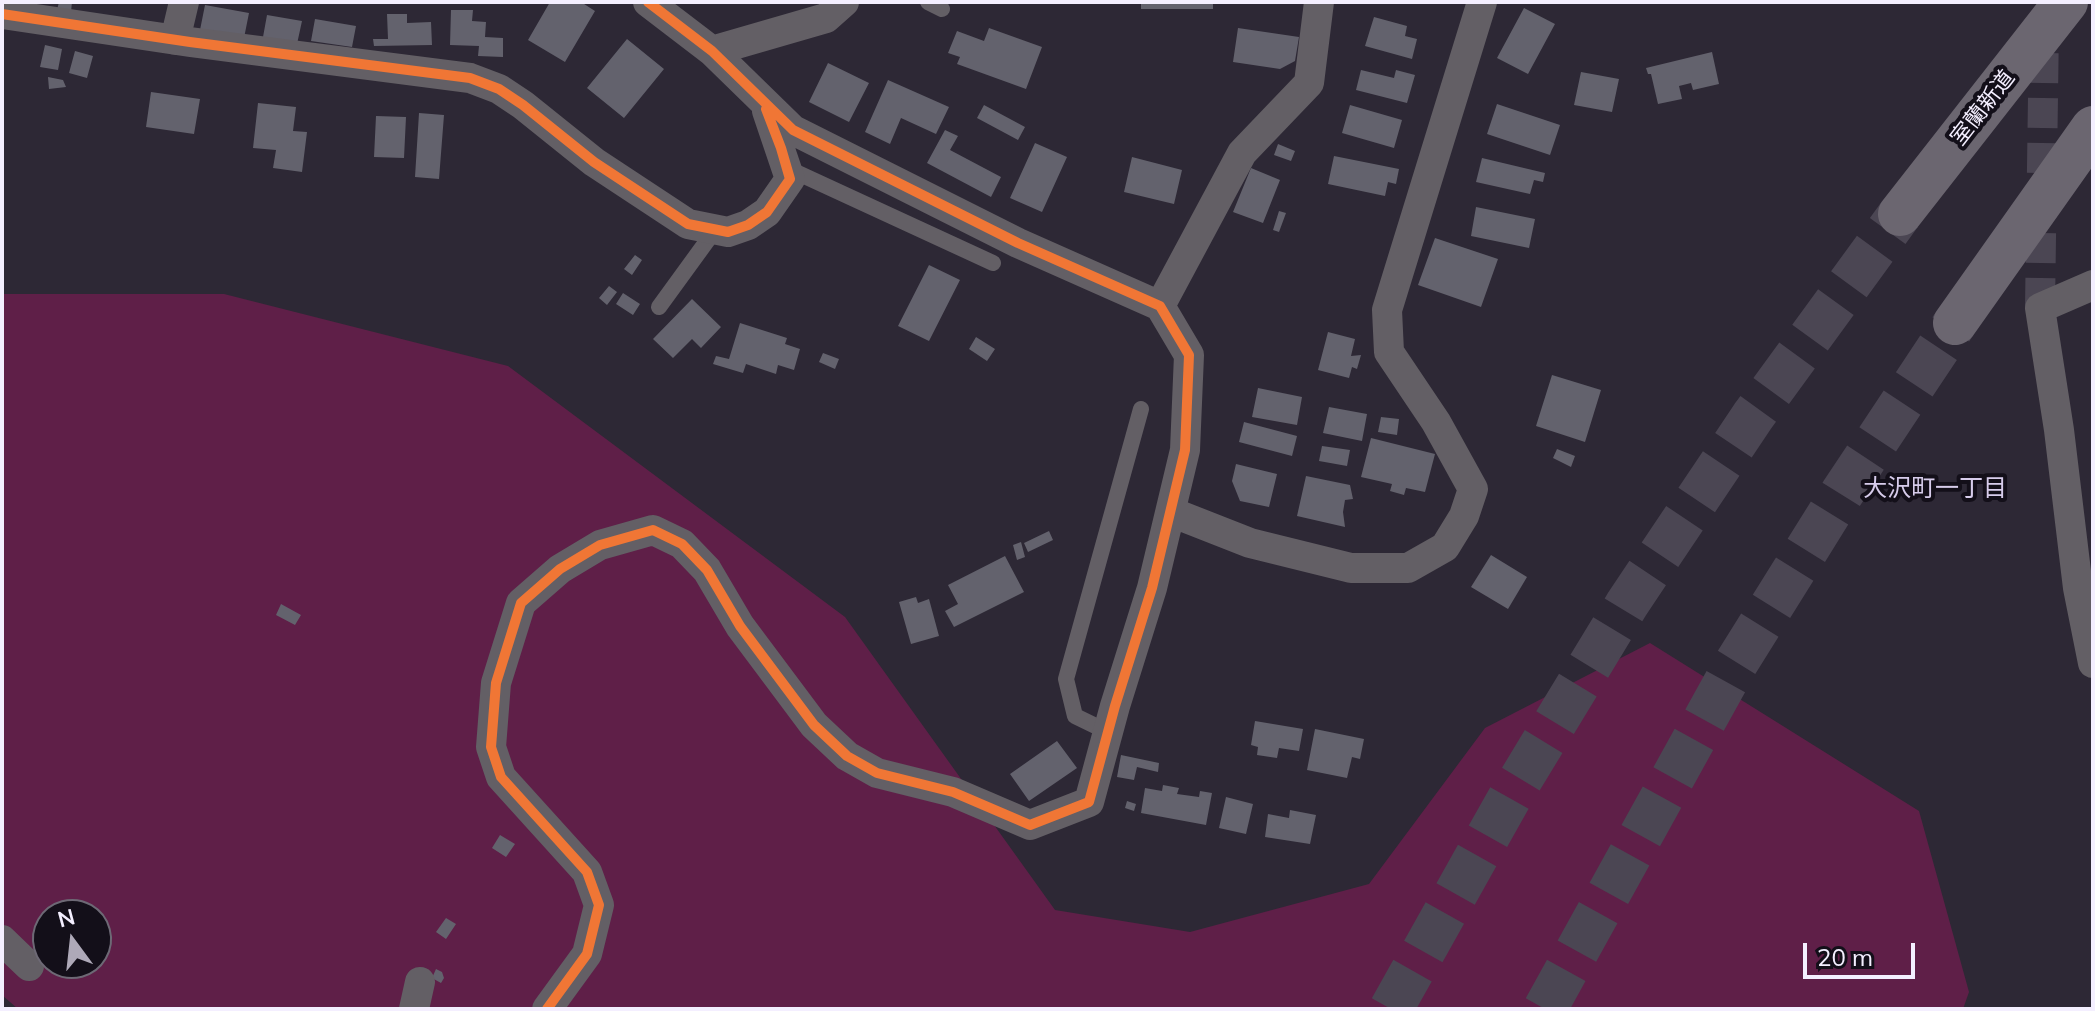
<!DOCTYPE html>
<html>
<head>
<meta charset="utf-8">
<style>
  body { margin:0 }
  #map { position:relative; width:2095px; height:1011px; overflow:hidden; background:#2d2835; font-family:Mulish,sans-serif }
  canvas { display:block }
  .frame { position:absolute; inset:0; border:4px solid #f4efff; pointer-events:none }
  .north { position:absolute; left:32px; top:899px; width:80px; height:80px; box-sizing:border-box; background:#130f19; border:2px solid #6d6975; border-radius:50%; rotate:345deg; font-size:22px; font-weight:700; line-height:32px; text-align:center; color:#f4efff }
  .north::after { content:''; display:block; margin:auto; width:28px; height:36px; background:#aea9b8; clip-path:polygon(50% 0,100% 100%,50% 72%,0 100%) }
  .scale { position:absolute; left:1803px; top:943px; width:112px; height:36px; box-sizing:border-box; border:4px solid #f4efff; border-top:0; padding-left:10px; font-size:24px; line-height:28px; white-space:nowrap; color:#f4efff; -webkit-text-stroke:6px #130f19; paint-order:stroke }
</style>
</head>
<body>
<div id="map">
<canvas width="2095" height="1011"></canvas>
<div class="frame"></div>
<div class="north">N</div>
<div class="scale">20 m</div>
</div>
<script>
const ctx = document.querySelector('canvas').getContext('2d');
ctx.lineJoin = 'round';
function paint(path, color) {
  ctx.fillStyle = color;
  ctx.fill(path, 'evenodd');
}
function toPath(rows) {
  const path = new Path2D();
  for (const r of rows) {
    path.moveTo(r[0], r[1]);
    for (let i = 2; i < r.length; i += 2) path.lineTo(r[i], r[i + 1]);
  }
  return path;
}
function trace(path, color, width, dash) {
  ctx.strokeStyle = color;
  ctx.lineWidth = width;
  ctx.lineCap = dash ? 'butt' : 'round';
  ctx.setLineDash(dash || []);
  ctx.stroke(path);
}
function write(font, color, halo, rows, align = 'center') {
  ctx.font = font + ' Mulish,"Noto Sans JP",sans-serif';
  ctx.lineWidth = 8;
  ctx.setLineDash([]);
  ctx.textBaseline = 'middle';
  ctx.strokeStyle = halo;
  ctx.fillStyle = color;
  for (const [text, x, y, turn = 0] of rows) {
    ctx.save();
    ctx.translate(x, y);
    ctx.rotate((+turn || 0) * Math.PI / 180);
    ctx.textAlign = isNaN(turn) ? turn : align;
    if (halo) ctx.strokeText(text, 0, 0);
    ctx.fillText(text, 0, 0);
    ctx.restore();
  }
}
paint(toPath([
  [2,294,224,294,508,366,845,617,1055,910,1190,932,1369,884,1485,728,1650,643,1919,811,1969,992,1963,1009,18,1009,2,995],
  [48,915,96,915,96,963,48,963]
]), '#5f1f48');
paint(toPath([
  [59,2,72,2,71,12,57,10],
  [550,2,581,2,595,11,565,62,528,40],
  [1141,2,1213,2,1213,9,1141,9],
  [205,5,249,13,244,38,200,30],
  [1524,8,1555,24,1528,74,1497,58],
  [451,10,473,10,472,21,486,22,485,37,503,38,503,57,478,56,479,46,450,45],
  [387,14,407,14,407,23,431,22,432,45,374,46,373,39,388,39],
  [267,15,302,21,297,44,263,37],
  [1374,17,1407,26,1405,36,1417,39,1412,59,1365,46],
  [315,19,356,26,352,47,311,41],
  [989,28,1042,47,1026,89,957,64,960,57,948,53,957,31,984,41],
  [1238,28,1299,37,1295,61,1280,69,1233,62],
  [627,39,664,69,624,118,587,88],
  [45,45,62,49,58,70,40,67],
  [75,51,93,56,87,78,69,73],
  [1712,52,1719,84,1693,90,1691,83,1679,86,1682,99,1658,104,1651,74,1648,74,1646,68],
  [828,63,869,83,849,122,809,102],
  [1361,70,1394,78,1396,70,1415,75,1407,103,1356,90],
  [1581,72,1619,79,1612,112,1574,105],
  [48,77,63,80,66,87,49,89],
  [888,80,949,107,936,134,901,118,890,144,865,132],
  [151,92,200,99,194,134,146,127],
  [258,103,296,107,293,131,307,132,302,172,273,168,276,150,253,148],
  [1497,104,1560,125,1550,155,1487,134],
  [984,105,1025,127,1018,140,977,118],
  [1350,105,1402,120,1394,148,1342,133],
  [419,113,444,115,439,179,415,177],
  [376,116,406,117,404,158,374,157],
  [945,130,958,136,950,150,1001,177,991,197,927,163],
  [1035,143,1067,157,1042,212,1010,198],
  [1278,144,1295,151,1291,161,1274,155],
  [1334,156,1399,169,1396,184,1388,182,1385,196,1328,184],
  [1132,157,1182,170,1174,204,1124,192],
  [1482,158,1545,173,1543,182,1534,180,1530,194,1476,182],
  [1251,168,1280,180,1263,223,1233,212],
  [1476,207,1535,219,1529,248,1471,236],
  [1279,211,1286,213,1279,232,1273,230],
  [1435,238,1498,259,1481,307,1418,285],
  [635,255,642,260,632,275,624,269],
  [929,265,960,280,929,341,898,326],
  [609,286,617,292,607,305,599,298],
  [623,293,640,304,633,315,616,304],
  [692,299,721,327,701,348,692,339,673,358,653,339],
  [740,323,787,338,785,344,800,349,794,370,778,365,776,374,746,364,743,373,713,364,716,356,729,359],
  [1328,332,1355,339,1351,356,1361,355,1357,369,1352,367,1349,378,1318,370],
  [976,337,995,349,987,361,969,349],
  [823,353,839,359,835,369,819,362],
  [1552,375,1601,390,1585,442,1536,426],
  [1258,388,1302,397,1297,425,1252,417],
  [1329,407,1367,414,1362,441,1323,433],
  [1381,417,1399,419,1397,435,1378,432],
  [1244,422,1297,436,1292,456,1239,442],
  [1371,438,1435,454,1425,492,1406,488,1404,495,1390,491,1392,484,1361,477],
  [1322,446,1350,450,1347,466,1319,461],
  [1557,449,1575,456,1571,467,1553,458],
  [1236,464,1277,474,1269,507,1240,501,1232,481],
  [1306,476,1350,485,1353,499,1345,500,1343,512,1345,527,1297,516],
  [1049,531,1053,540,1028,552,1024,543],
  [1021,542,1025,557,1017,560,1013,545],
  [1491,555,1527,577,1508,609,1471,587],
  [1005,556,1024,592,954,627,945,611,958,604,948,585],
  [916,597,918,603,929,599,939,636,911,644,899,602],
  [281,604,301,615,295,625,276,615],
  [1255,721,1303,729,1299,751,1279,748,1277,758,1257,755,1258,747,1251,745],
  [1315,729,1364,739,1360,759,1352,757,1347,778,1307,770],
  [1057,741,1077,768,1029,801,1010,774],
  [1121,755,1159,763,1158,772,1137,767,1134,780,1117,777],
  [1163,785,1179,788,1177,794,1199,797,1200,791,1212,793,1206,825,1141,813,1145,788,1162,791],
  [1226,797,1253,804,1246,834,1219,828],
  [1127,801,1136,804,1134,811,1125,808],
  [1290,810,1316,815,1310,844,1265,837,1268,814,1289,818],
  [500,835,515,844,506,857,492,848],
  [446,918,456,924,446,939,436,932],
  [436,969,442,972,444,978,441,983,432,978]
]), '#63626d');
trace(toPath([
  [2040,308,2044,26]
]), '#4b4653', 30, [30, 15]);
trace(toPath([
  [1391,1009,1510,797,1627,604,1753,416,1900,214],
  [1545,1009,1735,665,1842,493,1955,323]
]), '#4b4653', 44, [44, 22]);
trace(toPath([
  [928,2,942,9],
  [787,168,993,263],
  [659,307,715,230],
  [1108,732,1075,716,1066,679,1141,409]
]), '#635f65', 16);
trace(toPath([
  [2,14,190,42,470,78,499,89,523,105,594,162,688,224,728,232,748,225,767,212,790,179,767,111],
  [175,40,184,2],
  [712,51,826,18,844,2],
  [2093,285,2040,308,2059,430,2078,588,2093,663],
  [1160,306,1242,153,1309,83,1319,2],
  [1171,512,1250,543,1351,568,1408,568,1445,547,1464,516,1473,489,1436,422,1389,352,1387,310,1482,2],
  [2,940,29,966],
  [414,1009,420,982],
  [547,1009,587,954,599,905,587,872,501,777,491,747,496,683,521,603,560,569,600,545,653,530,682,544,707,570,740,626,814,725,847,756,877,773,953,792,1030,825,1089,802,1115,706,1152,588,1185,450,1189,355,1160,306,1018,243,793,130,712,51,648,2]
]), '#635f65', 30);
trace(toPath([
  [1900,214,2066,2],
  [1955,323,2093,128]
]), '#6b6670', 44);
trace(toPath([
  [2,14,190,42,470,78,499,89,523,105,594,162,688,224,728,232,748,225,767,212,790,179,781,148,766,109],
  [547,1009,587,954,599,905,587,872,501,777,491,747,496,683,521,603,560,569,600,545,653,530,682,544,707,570,740,626,814,725,847,756,877,773,953,792,1030,825,1089,802,1115,706,1152,588,1185,450,1189,355,1160,306,1018,243,793,130,712,51,648,2]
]), '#f07635', 10);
write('22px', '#f4efff', '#130f19', [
  ["室蘭新道",1983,108,-52]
]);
write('24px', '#d7cceb', '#130f19', [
  ["大沢町一丁目",1935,489]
]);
</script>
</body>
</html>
